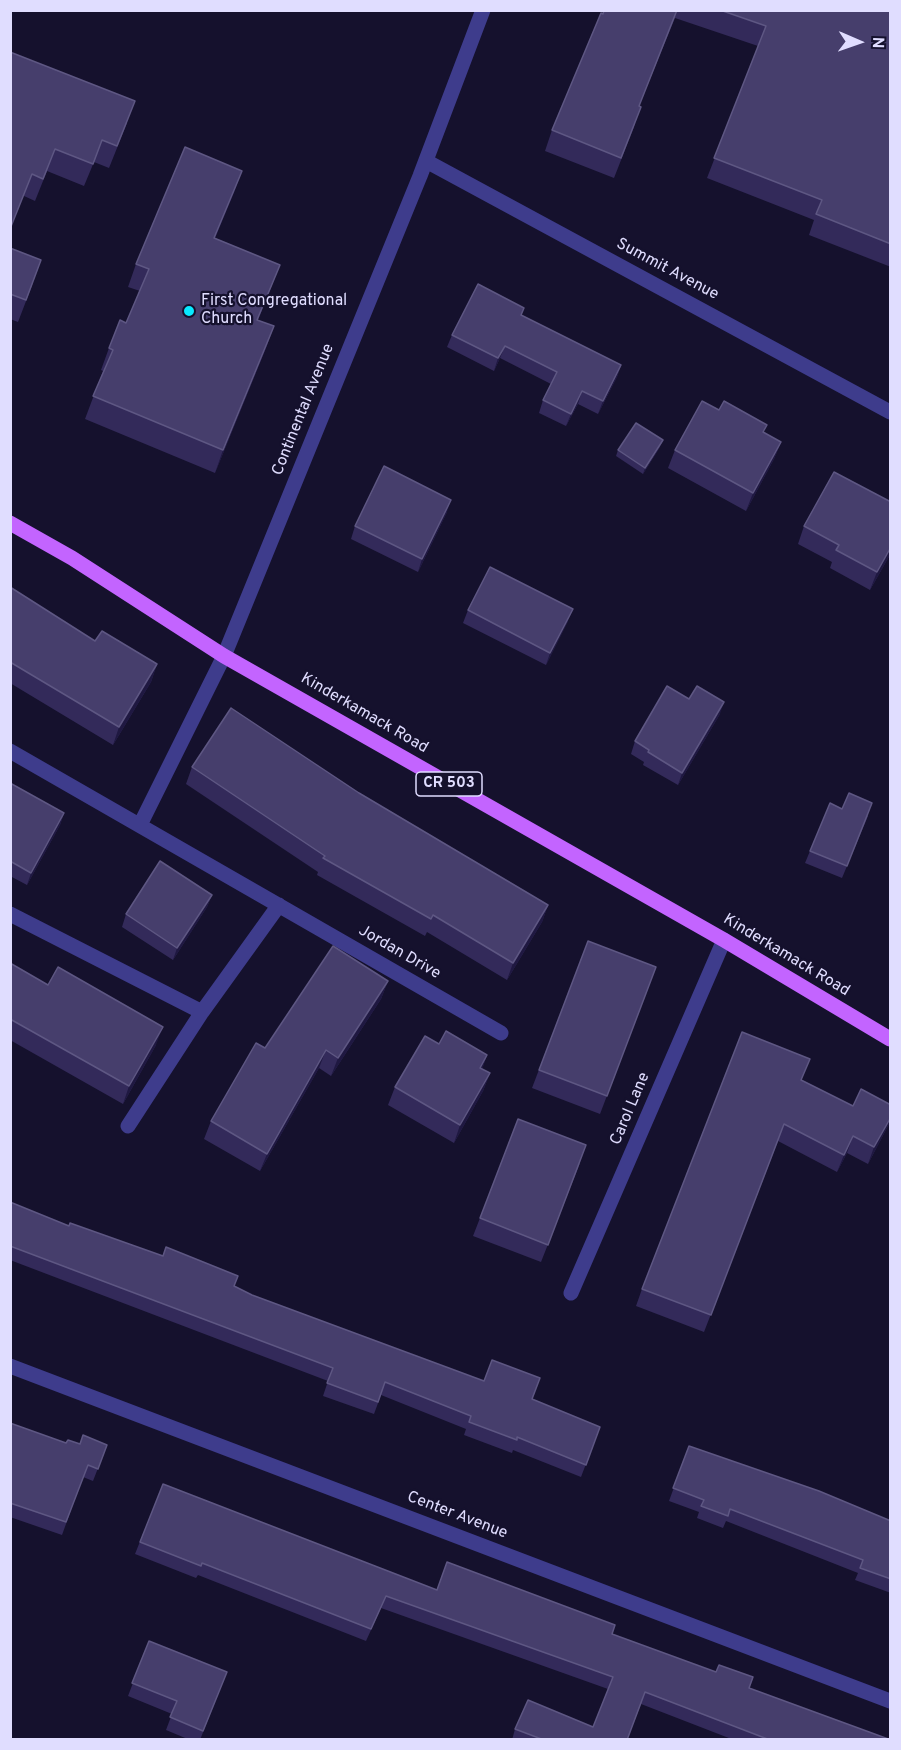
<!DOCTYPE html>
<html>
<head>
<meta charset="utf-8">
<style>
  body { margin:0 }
  #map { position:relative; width:901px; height:1750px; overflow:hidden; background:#15112d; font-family:Overpass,sans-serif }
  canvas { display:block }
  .frame { position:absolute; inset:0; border:12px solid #e0ddff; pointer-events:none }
  .north { position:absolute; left:829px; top:12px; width:60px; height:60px; -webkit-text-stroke:4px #15112d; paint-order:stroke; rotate:92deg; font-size:16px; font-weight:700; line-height:24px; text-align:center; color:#e0ddff }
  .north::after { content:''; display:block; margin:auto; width:21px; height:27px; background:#e0ddff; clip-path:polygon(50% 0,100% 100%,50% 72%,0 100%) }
</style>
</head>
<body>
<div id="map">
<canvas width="901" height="1750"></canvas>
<div class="frame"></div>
<div class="north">N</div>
</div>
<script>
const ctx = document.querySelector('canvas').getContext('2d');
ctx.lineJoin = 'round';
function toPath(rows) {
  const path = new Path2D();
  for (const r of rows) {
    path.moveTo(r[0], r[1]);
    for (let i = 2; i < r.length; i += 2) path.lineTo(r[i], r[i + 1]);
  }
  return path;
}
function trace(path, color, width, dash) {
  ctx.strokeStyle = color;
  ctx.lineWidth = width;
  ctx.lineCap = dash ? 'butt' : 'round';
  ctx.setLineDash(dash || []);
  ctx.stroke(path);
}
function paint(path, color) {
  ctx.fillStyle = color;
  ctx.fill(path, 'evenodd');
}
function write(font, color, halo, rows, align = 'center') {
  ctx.font = font + ' Overpass,sans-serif';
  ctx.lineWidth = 4.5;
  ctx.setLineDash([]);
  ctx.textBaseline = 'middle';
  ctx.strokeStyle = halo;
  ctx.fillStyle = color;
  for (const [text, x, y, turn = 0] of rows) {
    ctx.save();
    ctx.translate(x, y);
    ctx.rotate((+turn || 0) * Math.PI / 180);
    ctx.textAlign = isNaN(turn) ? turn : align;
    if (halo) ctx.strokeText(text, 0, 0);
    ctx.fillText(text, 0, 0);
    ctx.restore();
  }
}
trace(toPath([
  [426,161,890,412],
  [10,751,501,1033],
  [140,825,224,656,420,176,483,10],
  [10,914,202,1012],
  [128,1126,202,1012,279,905],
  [571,1293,724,940],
  [10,1366,890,1701]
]), '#3e3c8c', 15);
trace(toPath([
  [10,523,72,558,224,656,724,940,890,1039]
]), '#c364ff', 15);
paint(toPath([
  [604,10,891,10,891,267,809,235,814,220,707,178,758,46,675,18,639,106,634,127,614,178,545,151,552,130],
  [10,52,127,123,109,168,94,162,84,186,47,171,35,201,24,196],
  [242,171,215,238,280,265,258,320,274,326,266,348,215,473,85,419,103,371,101,370,109,348,126,323,140,291,128,287,136,264],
  [10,248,33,283,18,322,10,319],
  [522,316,621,365,617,377,598,414,578,404,566,426,539,413,543,400,551,384,500,358,494,371,447,347,452,335],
  [719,410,781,442,774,459,746,511,668,468,675,450],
  [660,447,643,474,616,456,618,450],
  [891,502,891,553,870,590,830,568,832,562,798,544,804,526],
  [447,512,418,572,351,539,355,526],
  [10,587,95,641,157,664,151,682,113,745,10,683],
  [468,610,568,621,546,665,463,623],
  [689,699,720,714,678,785,643,765,644,762,631,754,635,741],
  [192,767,359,793,548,905,542,922,507,980,427,932,425,936,317,875,318,872,186,784],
  [10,783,64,813,60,825,27,885,10,876],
  [842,809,868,816,842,878,805,863,810,851],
  [212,895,207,907,173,960,122,927,126,914],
  [588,941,656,967,600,1114,532,1088],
  [10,963,48,985,156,1045,123,1104,10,1040],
  [388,981,381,999,331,1076,319,1068,260,1171,204,1139,211,1121,265,1048],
  [439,1044,487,1055,482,1069,490,1073,483,1091,454,1143,388,1105,395,1087],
  [802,1080,853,1106,891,1105,891,1121,889,1124,868,1164,847,1153,837,1172,778,1141,704,1332,636,1306,642,1289],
  [580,1163,541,1262,473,1236,480,1218],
  [10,1202,69,1226,235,1286,252,1295,532,1399,600,1427,581,1477,513,1450,512,1453,464,1435,466,1429,381,1395,374,1414,323,1396,328,1381,10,1260],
  [10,1423,66,1443,107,1445,93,1481,83,1477,62,1535,10,1517],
  [689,1446,891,1521,891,1593,855,1580,858,1573,726,1521,723,1528,697,1518,699,1512,669,1501],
  [163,1484,437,1590,612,1634,749,1688,891,1740,734,1740,641,1704,627,1740,512,1740,515,1729,593,1727,608,1689,381,1608,366,1641,198,1575,196,1578,135,1554],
  [149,1641,222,1684,200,1740,190,1740,166,1730,172,1714,128,1696]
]), '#332a5a');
paint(toPath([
  [242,171,234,193,206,260,214,238],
  [280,265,271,287,249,342,257,320],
  [274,326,266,348,215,473,223,450],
  [505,346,500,358,494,371,498,358],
  [621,365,617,377,598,414,603,401],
  [582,391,578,404,566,426,571,414],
  [663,440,660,447,643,474,645,468],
  [781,442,774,459,746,511,753,493],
  [451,500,447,512,418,572,422,559],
  [891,547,891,553,870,590,877,572],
  [573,609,568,621,546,665,550,653],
  [157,664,151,682,113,745,119,727],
  [724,702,720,714,678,785,682,773],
  [64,813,60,825,27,885,31,873],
  [212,895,207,907,173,960,177,948],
  [548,905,542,922,507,980,513,963],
  [388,981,381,999,331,1076,338,1058],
  [163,1027,156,1045,123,1104,129,1086],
  [326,1050,319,1068,260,1171,267,1154],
  [487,1055,481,1073,480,1068],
  [490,1073,483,1091,454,1143,460,1125],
  [891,1117,889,1124,868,1164,874,1147],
  [853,1136,847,1153,837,1172,844,1155]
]), '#1f1841');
const building = toPath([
  [604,10,677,10,639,106,641,107,621,158,552,130,601,13,603,14,604,10],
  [720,10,891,10,891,244,816,214,822,200,714,158,766,26,720,10],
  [10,52,135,101,117,146,102,140,93,164,55,149,43,179,32,174,10,229,10,52],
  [185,147,242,171,214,238,280,265,257,320,274,326,223,450,93,396,113,350,109,348,120,320,126,323,149,269,136,264,185,147],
  [10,248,41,260,26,300,10,294,10,248],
  [478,284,524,308,521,315,621,365,603,401,582,391,571,414,543,400,557,372,505,346,498,358,452,335,478,284],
  [702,401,719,410,724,401,767,425,763,432,781,442,753,493,675,450,702,401],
  [636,423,663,440,645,468,618,450,636,423],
  [384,466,451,500,422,559,355,526,384,466],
  [834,472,891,502,891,547,877,572,836,550,839,545,804,526,834,472],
  [490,567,573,609,550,653,468,610,490,567],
  [10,587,95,641,102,631,157,664,119,727,10,662,10,587],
  [667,686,689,699,697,686,724,702,682,773,648,752,649,750,635,741,667,686],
  [231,708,359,793,548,905,513,963,433,915,431,919,323,858,325,856,192,767,231,708],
  [10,783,64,813,31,873,10,861,10,783],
  [849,793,872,803,847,866,810,851,830,803,842,809,849,793],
  [160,861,212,895,177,948,126,914,160,861],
  [588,941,656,967,607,1096,539,1070,588,941],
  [333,946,388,981,338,1058,326,1050,267,1154,211,1121,256,1043,265,1048,333,946],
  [10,963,48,985,58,967,163,1027,129,1086,10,1019,10,963],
  [446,1031,487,1055,480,1068,490,1073,460,1125,395,1087,425,1036,439,1044,446,1031],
  [742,1032,810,1059,801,1080,853,1106,861,1089,891,1105,891,1117,874,1147,853,1136,844,1155,784,1124,711,1315,642,1289,742,1032],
  [518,1119,586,1145,548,1245,480,1218,518,1119],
  [10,1202,69,1226,70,1223,163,1256,166,1247,238,1276,234,1286,252,1295,484,1381,492,1360,540,1378,532,1399,600,1427,586,1465,517,1437,517,1440,469,1422,471,1416,385,1382,378,1402,327,1383,333,1368,10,1246,10,1202],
  [10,1423,66,1443,68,1440,80,1444,83,1435,107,1445,98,1469,88,1465,66,1522,10,1503,10,1423],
  [689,1446,819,1491,891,1521,891,1579,860,1568,863,1560,730,1509,728,1516,701,1506,704,1500,673,1488,689,1446],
  [163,1484,437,1590,447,1562,615,1625,612,1634,716,1672,719,1665,753,1677,749,1688,891,1740,770,1740,645,1692,627,1740,544,1740,515,1729,528,1700,593,1727,613,1677,386,1596,371,1629,202,1563,201,1566,140,1542,163,1484],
  [149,1641,227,1672,203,1731,170,1717,177,1701,132,1683,149,1641]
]);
paint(building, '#463e6c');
trace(building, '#5e5783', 1.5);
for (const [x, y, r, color] of [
  [189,311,6,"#09e9ff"]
]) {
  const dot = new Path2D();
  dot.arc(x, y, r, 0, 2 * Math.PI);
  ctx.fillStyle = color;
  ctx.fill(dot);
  trace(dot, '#15112d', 2);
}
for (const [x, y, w] of [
  [449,784,66]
]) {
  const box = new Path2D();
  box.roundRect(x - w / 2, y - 12, w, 24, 4.5);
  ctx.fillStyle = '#15112d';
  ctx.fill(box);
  trace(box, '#e0ddff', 1.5);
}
write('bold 15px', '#e0ddff', null, [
  ["CR 503",449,784]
]);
write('16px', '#e0ddff', '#15112d', [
  ["Summit Avenue",667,270,28],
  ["Continental Avenue",304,410,-68],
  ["Kinderkamack Road",364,714,30],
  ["Jordan Drive",399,953,30],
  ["Kinderkamack Road",786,956,31],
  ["Carol Lane",631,1109,-67],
  ["Center Avenue",457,1516,21]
]);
write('16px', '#e0ddff', '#15112d', [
  ["First Congregational",201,302],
  ["Church",201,320]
], 'left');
</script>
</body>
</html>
